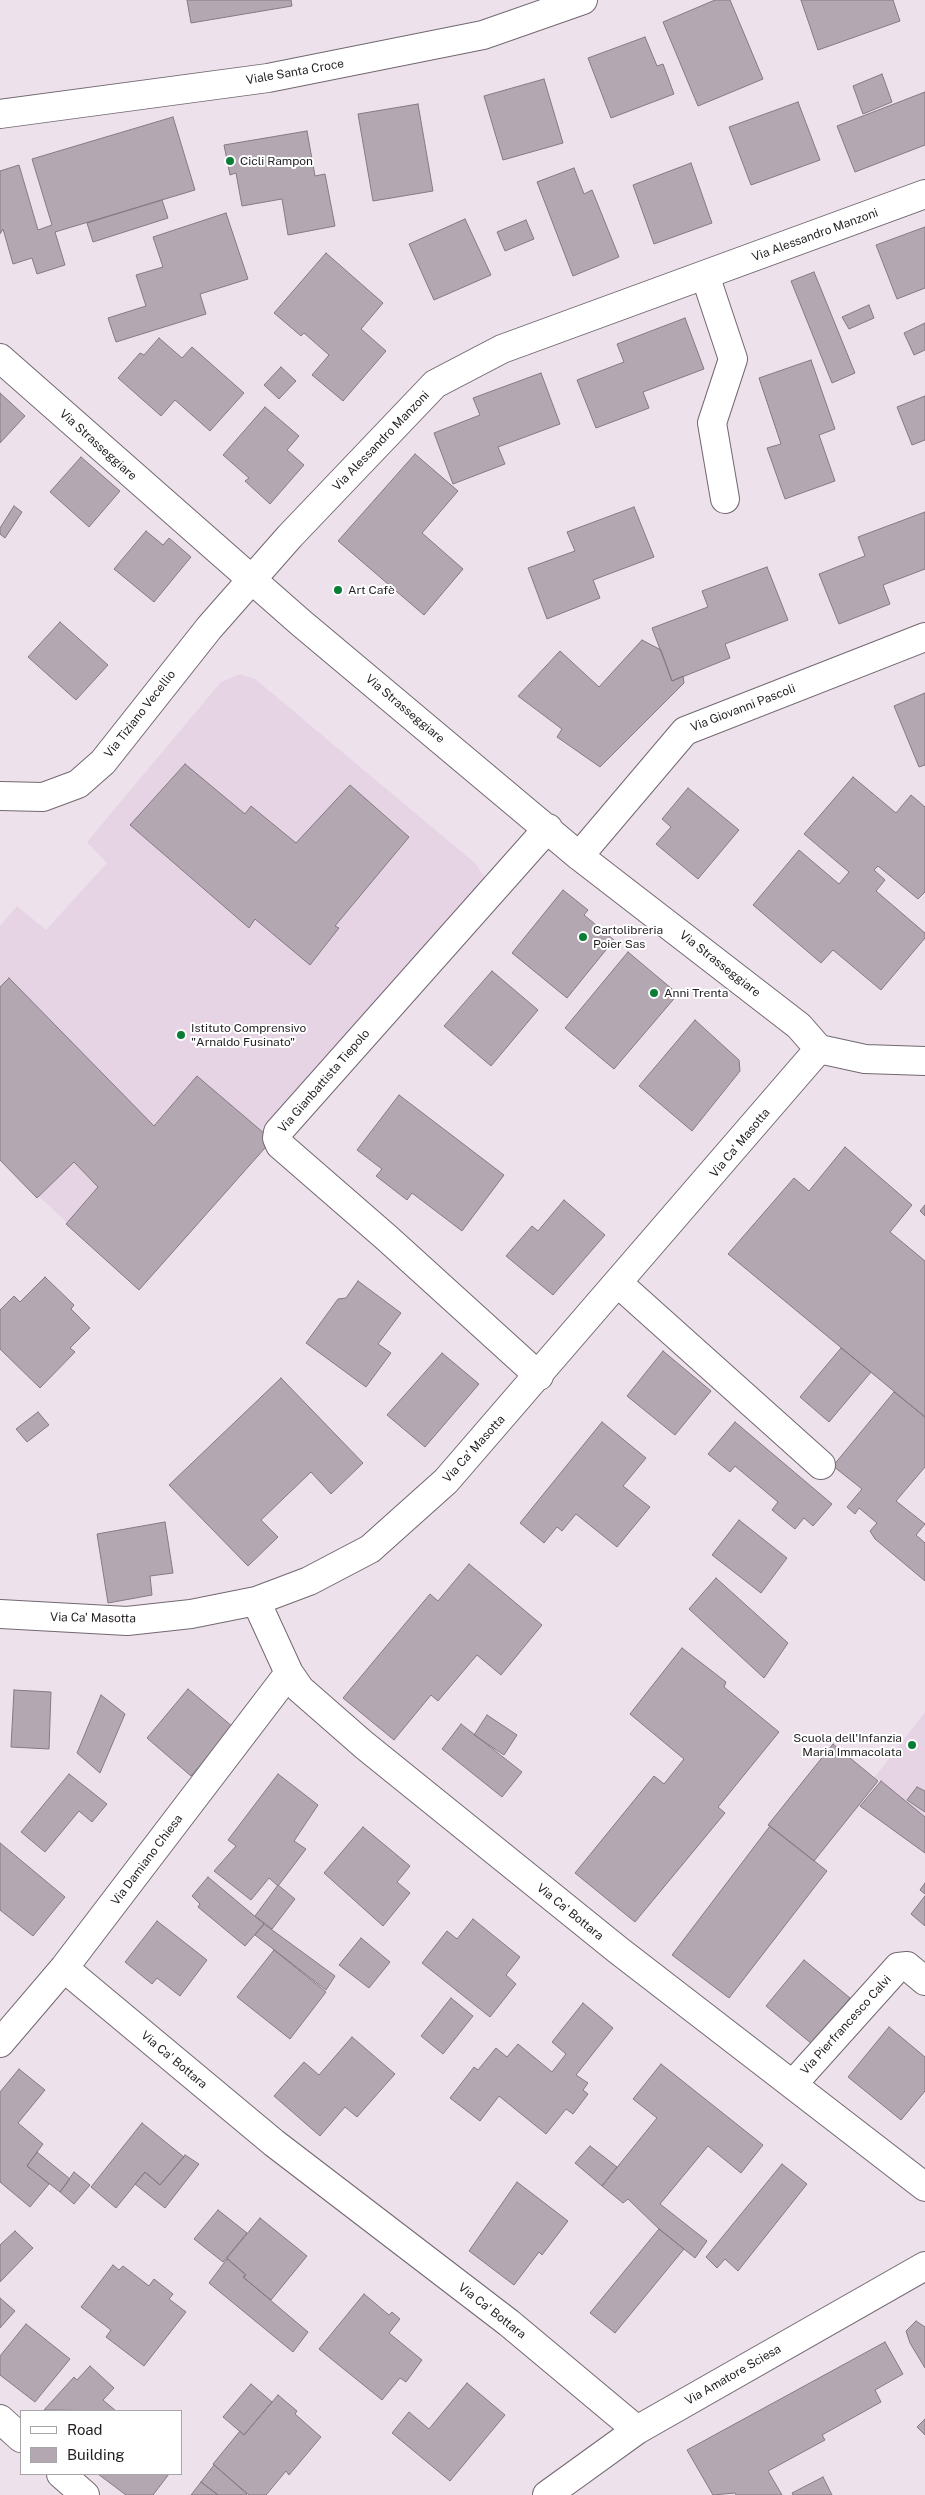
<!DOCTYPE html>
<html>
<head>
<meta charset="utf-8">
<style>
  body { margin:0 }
  #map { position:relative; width:925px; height:2495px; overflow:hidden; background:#ede1ec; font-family:"Public Sans",sans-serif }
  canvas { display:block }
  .legend { position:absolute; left:20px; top:2410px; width:162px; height:65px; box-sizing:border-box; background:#fff; border:1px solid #a7a5a7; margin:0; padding:6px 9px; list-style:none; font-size:15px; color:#221e22 }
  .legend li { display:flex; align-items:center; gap:10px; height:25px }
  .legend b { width:25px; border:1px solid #a7a5a7 }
</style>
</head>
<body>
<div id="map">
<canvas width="925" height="2495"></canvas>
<ul class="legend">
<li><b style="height:6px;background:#fff"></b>Road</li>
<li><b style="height:14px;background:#b3a7b1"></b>Building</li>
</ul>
</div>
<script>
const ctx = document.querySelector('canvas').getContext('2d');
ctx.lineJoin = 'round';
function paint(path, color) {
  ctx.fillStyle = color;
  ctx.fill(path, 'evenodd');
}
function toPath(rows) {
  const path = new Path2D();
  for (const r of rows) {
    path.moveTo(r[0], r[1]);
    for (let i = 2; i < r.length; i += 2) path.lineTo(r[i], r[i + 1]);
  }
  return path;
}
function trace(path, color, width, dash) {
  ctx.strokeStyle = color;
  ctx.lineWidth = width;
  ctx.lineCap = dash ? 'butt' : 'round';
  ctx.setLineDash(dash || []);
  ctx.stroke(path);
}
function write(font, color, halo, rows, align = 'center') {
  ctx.font = font + ' "Public Sans",sans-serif';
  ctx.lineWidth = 4;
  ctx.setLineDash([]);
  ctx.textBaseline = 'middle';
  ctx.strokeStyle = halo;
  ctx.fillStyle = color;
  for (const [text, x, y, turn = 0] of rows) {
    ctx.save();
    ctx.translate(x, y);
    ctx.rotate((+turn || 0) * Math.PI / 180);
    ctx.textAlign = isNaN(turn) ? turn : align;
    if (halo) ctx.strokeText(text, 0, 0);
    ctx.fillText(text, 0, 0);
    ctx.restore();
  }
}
paint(toPath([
  [240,674,255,679,475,863,486,879,272,1140,139,1290,0,1160,0,926,17,906,46,930,107,863,87,842,221,682],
  [925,1712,925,1817,881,1781,874,1778]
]), '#e6d4e5');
const building = toPath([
  [187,0,291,0,292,6,191,23,187,0],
  [715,0,730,0,763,79,698,106,663,22,715,0],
  [801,0,893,0,900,21,818,50,801,0],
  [645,37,657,66,663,64,674,94,611,118,588,58,645,37],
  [882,74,892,102,863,114,853,86,882,74],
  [544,79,563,143,503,160,484,96,544,79],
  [925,92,925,145,855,172,837,126,925,92],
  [798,102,820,160,751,185,729,127,798,102],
  [418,104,433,191,373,201,358,114,418,104],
  [173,117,195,190,55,232,65,265,37,274,32,258,13,264,3,229,0,234,0,171,19,165,38,230,52,225,32,159,173,117],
  [307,131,315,176,325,174,335,226,288,235,282,199,242,206,236,173,230,175,224,145,307,131],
  [691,163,712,223,654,244,633,185,691,163],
  [574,168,584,194,592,190,619,257,573,276,537,182,574,168],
  [162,200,168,218,93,242,87,223,162,200],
  [226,213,248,279,200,294,206,314,116,342,108,318,146,306,136,275,163,267,153,237,226,213],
  [465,219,491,275,434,300,409,244,465,219],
  [526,220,534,239,505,251,497,232,526,220],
  [925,227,925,288,897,299,876,245,925,227],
  [326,253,383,303,361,329,386,351,343,401,312,375,329,355,304,333,301,336,274,313,326,253],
  [814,272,855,373,832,383,791,281,814,272],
  [869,305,874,318,849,329,842,317,869,305],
  [685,318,704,369,643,392,649,408,596,428,577,380,624,362,617,344,685,318],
  [925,323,925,350,914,355,904,333,925,323],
  [159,338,182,358,192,347,244,393,210,431,175,400,161,416,118,378,140,353,144,355,159,338],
  [811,360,835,429,819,435,835,481,785,499,767,448,781,444,759,378,811,360],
  [281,367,296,381,279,399,264,385,281,367],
  [541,373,560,424,498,447,505,464,453,484,434,433,480,415,473,398,541,373],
  [0,393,25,416,0,443,0,393],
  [925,396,925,440,912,445,897,407,925,396],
  [265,407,299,436,287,450,304,465,270,504,245,481,249,478,223,455,265,407],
  [415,454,458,491,422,533,463,569,424,615,338,541,415,454],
  [81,457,120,491,89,527,50,492,81,457],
  [14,506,22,512,5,538,0,534,0,528,14,506],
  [634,507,654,557,593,580,600,598,547,619,528,568,575,551,567,532,634,507],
  [925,512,925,569,883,585,890,604,839,624,819,574,865,556,858,537,925,512],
  [146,531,163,545,169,538,191,557,154,602,114,569,146,531],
  [767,567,788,620,725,644,730,658,672,681,652,628,708,607,702,591,767,567],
  [60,622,108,665,76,700,28,657,60,622],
  [642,640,661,650,672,681,683,676,684,683,600,767,557,737,562,729,518,696,560,651,599,687,642,640],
  [925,693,925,765,919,767,894,706,925,693],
  [185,764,245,814,251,806,296,843,350,785,409,837,335,926,339,928,310,965,255,919,249,928,130,825,185,764],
  [853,777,896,813,911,795,925,807,925,892,918,899,878,866,874,870,885,880,876,891,925,933,925,938,881,990,833,950,821,963,753,905,799,850,839,884,849,872,804,834,853,777],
  [688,788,739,830,698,879,656,844,671,827,662,819,688,788],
  [563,890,588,910,584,915,614,940,567,998,512,953,563,890],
  [628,952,678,994,614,1069,565,1028,628,952],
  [492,971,538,1010,491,1066,444,1026,492,971],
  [9,978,154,1126,197,1076,272,1140,139,1290,66,1224,98,1187,74,1162,37,1198,0,1160,0,987,9,978],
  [695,1020,739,1060,740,1071,692,1131,639,1086,695,1020],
  [399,1095,504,1175,462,1231,412,1193,407,1200,376,1176,382,1169,357,1150,399,1095],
  [845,1147,912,1205,890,1232,925,1261,925,1417,728,1254,794,1178,809,1191,845,1147],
  [564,1200,605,1235,553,1295,506,1256,532,1226,538,1231,564,1200],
  [925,1205,925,1216,920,1211,925,1205],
  [45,1277,74,1305,71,1309,90,1328,70,1348,75,1352,40,1388,0,1349,0,1310,14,1296,20,1302,45,1277],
  [358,1281,401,1313,378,1344,391,1353,366,1387,306,1343,338,1299,346,1298,358,1281],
  [841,1348,871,1372,829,1422,800,1397,841,1348],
  [663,1351,711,1391,675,1435,627,1396,663,1351],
  [442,1353,479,1384,425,1447,387,1415,442,1353],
  [281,1378,363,1463,331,1494,311,1472,261,1520,278,1537,248,1566,169,1485,281,1378],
  [894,1392,925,1417,925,1467,896,1501,925,1524,916,1535,925,1543,925,1581,875,1539,870,1531,877,1523,859,1508,855,1514,847,1507,862,1489,833,1466,894,1392],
  [38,1412,49,1425,27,1442,16,1429,38,1412],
  [602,1422,646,1458,623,1486,650,1507,617,1547,576,1514,562,1531,557,1527,544,1543,520,1523,602,1422],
  [735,1422,832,1504,813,1526,804,1518,795,1529,772,1510,778,1502,735,1466,730,1472,708,1454,735,1422],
  [739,1520,787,1558,761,1593,712,1555,739,1520],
  [165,1522,173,1573,150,1576,152,1595,108,1603,97,1534,165,1522],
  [469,1564,542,1625,501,1675,477,1655,438,1701,431,1695,394,1740,343,1698,430,1594,438,1601,469,1564],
  [716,1578,788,1643,764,1678,689,1609,716,1578],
  [682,1648,726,1682,724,1687,779,1732,718,1807,725,1813,635,1922,575,1873,654,1776,664,1784,684,1759,630,1714,682,1648],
  [188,1689,233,1727,191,1776,147,1738,188,1689],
  [14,1690,51,1692,49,1749,11,1747,14,1690],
  [101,1695,125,1714,100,1773,77,1753,101,1695],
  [487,1715,517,1735,504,1755,474,1735,487,1715],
  [461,1724,522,1772,502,1797,442,1749,461,1724],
  [833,1744,878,1781,814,1861,768,1825,833,1744],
  [69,1774,107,1804,92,1822,79,1811,45,1852,21,1832,69,1774],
  [278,1774,318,1805,294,1841,306,1849,278,1886,269,1878,251,1900,214,1871,236,1846,228,1840,278,1774],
  [881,1781,925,1817,925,1853,860,1806,881,1781],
  [917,1787,925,1791,925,1812,907,1800,917,1787],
  [770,1826,827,1871,729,1998,672,1955,770,1826],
  [363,1827,410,1866,397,1882,410,1893,383,1926,324,1873,363,1827],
  [0,1843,65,1897,33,1936,0,1910,0,1843],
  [208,1877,264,1924,245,1946,198,1907,200,1904,192,1896,208,1877],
  [925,1883,925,1894,920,1890,925,1883],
  [278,1885,295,1899,272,1929,255,1916,278,1885],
  [925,1896,925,1926,911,1914,925,1896],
  [473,1919,520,1957,506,1975,516,1984,490,2017,422,1963,447,1931,457,1939,473,1919],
  [157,1921,207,1960,180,1996,157,1978,152,1984,125,1962,157,1921],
  [264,1924,335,1976,326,1990,255,1935,264,1924],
  [361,1938,390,1962,369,1988,339,1965,361,1938],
  [274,1950,326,1992,290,2039,237,1997,274,1950],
  [804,1960,850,1998,812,2044,766,2006,804,1960],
  [451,1998,473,2016,443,2054,421,2036,451,1998],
  [583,2003,613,2028,576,2075,588,2083,583,2090,588,2094,573,2114,566,2109,546,2134,499,2096,480,2121,450,2098,474,2067,478,2070,496,2048,507,2057,518,2044,552,2072,566,2054,552,2042,583,2003],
  [889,2027,925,2057,925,2091,901,2120,848,2077,889,2027],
  [352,2037,395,2074,357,2117,345,2107,320,2136,274,2096,304,2062,319,2075,352,2037],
  [661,2064,763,2145,741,2173,708,2146,660,2204,707,2241,695,2258,659,2229,628,2199,623,2203,602,2186,657,2118,633,2099,661,2064],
  [19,2069,45,2090,18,2123,43,2144,27,2166,49,2184,30,2207,0,2182,0,2092,19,2069],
  [142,2123,184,2157,160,2185,145,2172,116,2208,91,2187,142,2123],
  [590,2146,617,2167,602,2186,575,2163,590,2146],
  [37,2152,70,2179,60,2192,27,2166,37,2152],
  [185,2155,199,2164,165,2208,135,2184,145,2172,160,2185,185,2155],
  [782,2164,807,2184,738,2271,725,2259,717,2268,706,2257,782,2164],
  [74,2172,90,2185,74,2204,60,2192,74,2172],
  [517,2182,568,2221,542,2255,539,2252,514,2285,469,2251,517,2182],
  [218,2210,247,2233,223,2262,194,2239,218,2210],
  [260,2218,307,2256,271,2300,243,2277,246,2275,227,2258,260,2218],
  [659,2229,684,2249,615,2333,590,2313,659,2229],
  [15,2231,33,2248,0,2282,0,2245,15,2231],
  [227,2259,246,2275,243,2277,308,2332,293,2352,209,2283,227,2259],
  [113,2265,119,2270,123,2266,149,2286,154,2279,173,2294,169,2299,186,2312,144,2366,106,2337,111,2330,81,2307,113,2265],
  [364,2294,389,2315,392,2312,400,2319,389,2333,422,2360,406,2382,400,2378,382,2400,319,2349,364,2294],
  [0,2298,15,2311,0,2328,0,2298],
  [916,2321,925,2327,925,2368,910,2343,906,2331,916,2321],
  [26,2324,70,2359,35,2402,0,2375,0,2356,26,2324],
  [885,2342,903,2374,875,2390,881,2402,822,2435,825,2440,768,2471,782,2495,736,2495,735,2493,713,2495,687,2450,885,2342],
  [90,2366,114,2388,103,2400,116,2411,44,2410,74,2377,77,2380,90,2366],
  [467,2383,505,2415,450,2481,392,2433,409,2412,429,2429,467,2383],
  [251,2384,272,2402,244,2435,223,2417,251,2384],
  [278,2395,297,2411,295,2414,321,2437,289,2475,286,2471,266,2495,249,2495,213,2464,240,2431,244,2435,278,2395],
  [925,2419,925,2435,917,2427,925,2419],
  [214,2465,247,2494,246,2495,218,2495,201,2482,214,2465],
  [98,2474,169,2474,153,2495,126,2495,98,2474],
  [823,2477,832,2495,793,2495,792,2493,823,2477],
  [201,2482,218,2495,191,2495,201,2482]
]);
paint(building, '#b3a7b1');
trace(building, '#857a84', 1);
const minor = toPath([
  [0,114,268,78,483,35,583,0],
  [705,275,733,359,712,423,725,499],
  [0,358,300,622,579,856,799,1026,819,1049],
  [0,796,43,797,78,784,103,762,209,628,290,536,435,384,502,349,925,194],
  [579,856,685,731,925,637],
  [819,1049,865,1059,925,1061],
  [619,1284,821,1465],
  [539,1376,387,1238,280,1145,277,1138,278,1132,548,828],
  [256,1601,289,1673,300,1689,364,1745,618,1950,925,2187],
  [0,1614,127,1621,191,1614,256,1601,309,1581,370,1549,446,1481,819,1049],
  [64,1968,274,2143,509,2323,637,2430],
  [0,2043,64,1968,289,1673],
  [793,2084,898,1967,907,1966,925,1981],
  [0,2419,21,2438],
  [61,2474,85,2495],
  [547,2495,637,2430,925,2266]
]);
trace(minor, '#726871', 30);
trace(minor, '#fff', 28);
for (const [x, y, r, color] of [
  [230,161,5,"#0b7e35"],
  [338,590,5,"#0b7e35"],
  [583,937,5,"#0b7e35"],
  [654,993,5,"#0b7e35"],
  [181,1035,5,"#0b7e35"],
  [912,1745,5,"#0b7e35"]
]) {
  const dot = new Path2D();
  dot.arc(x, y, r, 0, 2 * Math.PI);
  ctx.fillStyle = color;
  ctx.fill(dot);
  trace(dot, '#fff', 2);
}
write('12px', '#221e22', '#fff', [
  ["Viale Santa Croce",295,72,-10],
  ["Via Alessandro Manzoni",815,235,-20],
  ["Via Alessandro Manzoni",381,441,-46],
  ["Via Strasseggiare",98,445,42],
  ["Via Giovanni Pascoli",743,708,-21],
  ["Via Strasseggiare",405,709,40],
  ["Via Tiziano Vecellio",140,714,-52],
  ["Via Strasseggiare",720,964,38],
  ["Via Gianbattista Tiepolo",324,1081,-49],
  ["Via Ca' Masotta",740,1143,-50],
  ["Via Ca' Masotta",474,1449,-48],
  ["Via Ca' Masotta",93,1618,1],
  ["Via Damiano Chiesa",147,1860,-53],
  ["Via Ca' Bottara",570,1912,39],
  ["Via Pierfrancesco Calvi",846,2025,-48],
  ["Via Ca' Bottara",174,2060,40],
  ["Via Ca' Bottara",492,2311,38],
  ["Via Amatore Sciesa",733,2375,-30]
]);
write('12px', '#221e22', '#fff', [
  ["Cicli Rampon",240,161],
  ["Art Cafè",348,590],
  ["Cartolibreria",593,930],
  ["Poier Sas",593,944],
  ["Anni Trenta",664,993],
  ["Istituto Comprensivo",191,1028],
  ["\"Arnaldo Fusinato\"",191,1042],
  ["Scuola dell'Infanzia",902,1738,"right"],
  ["Maria Immacolata",902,1752,"right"]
], 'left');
</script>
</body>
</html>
